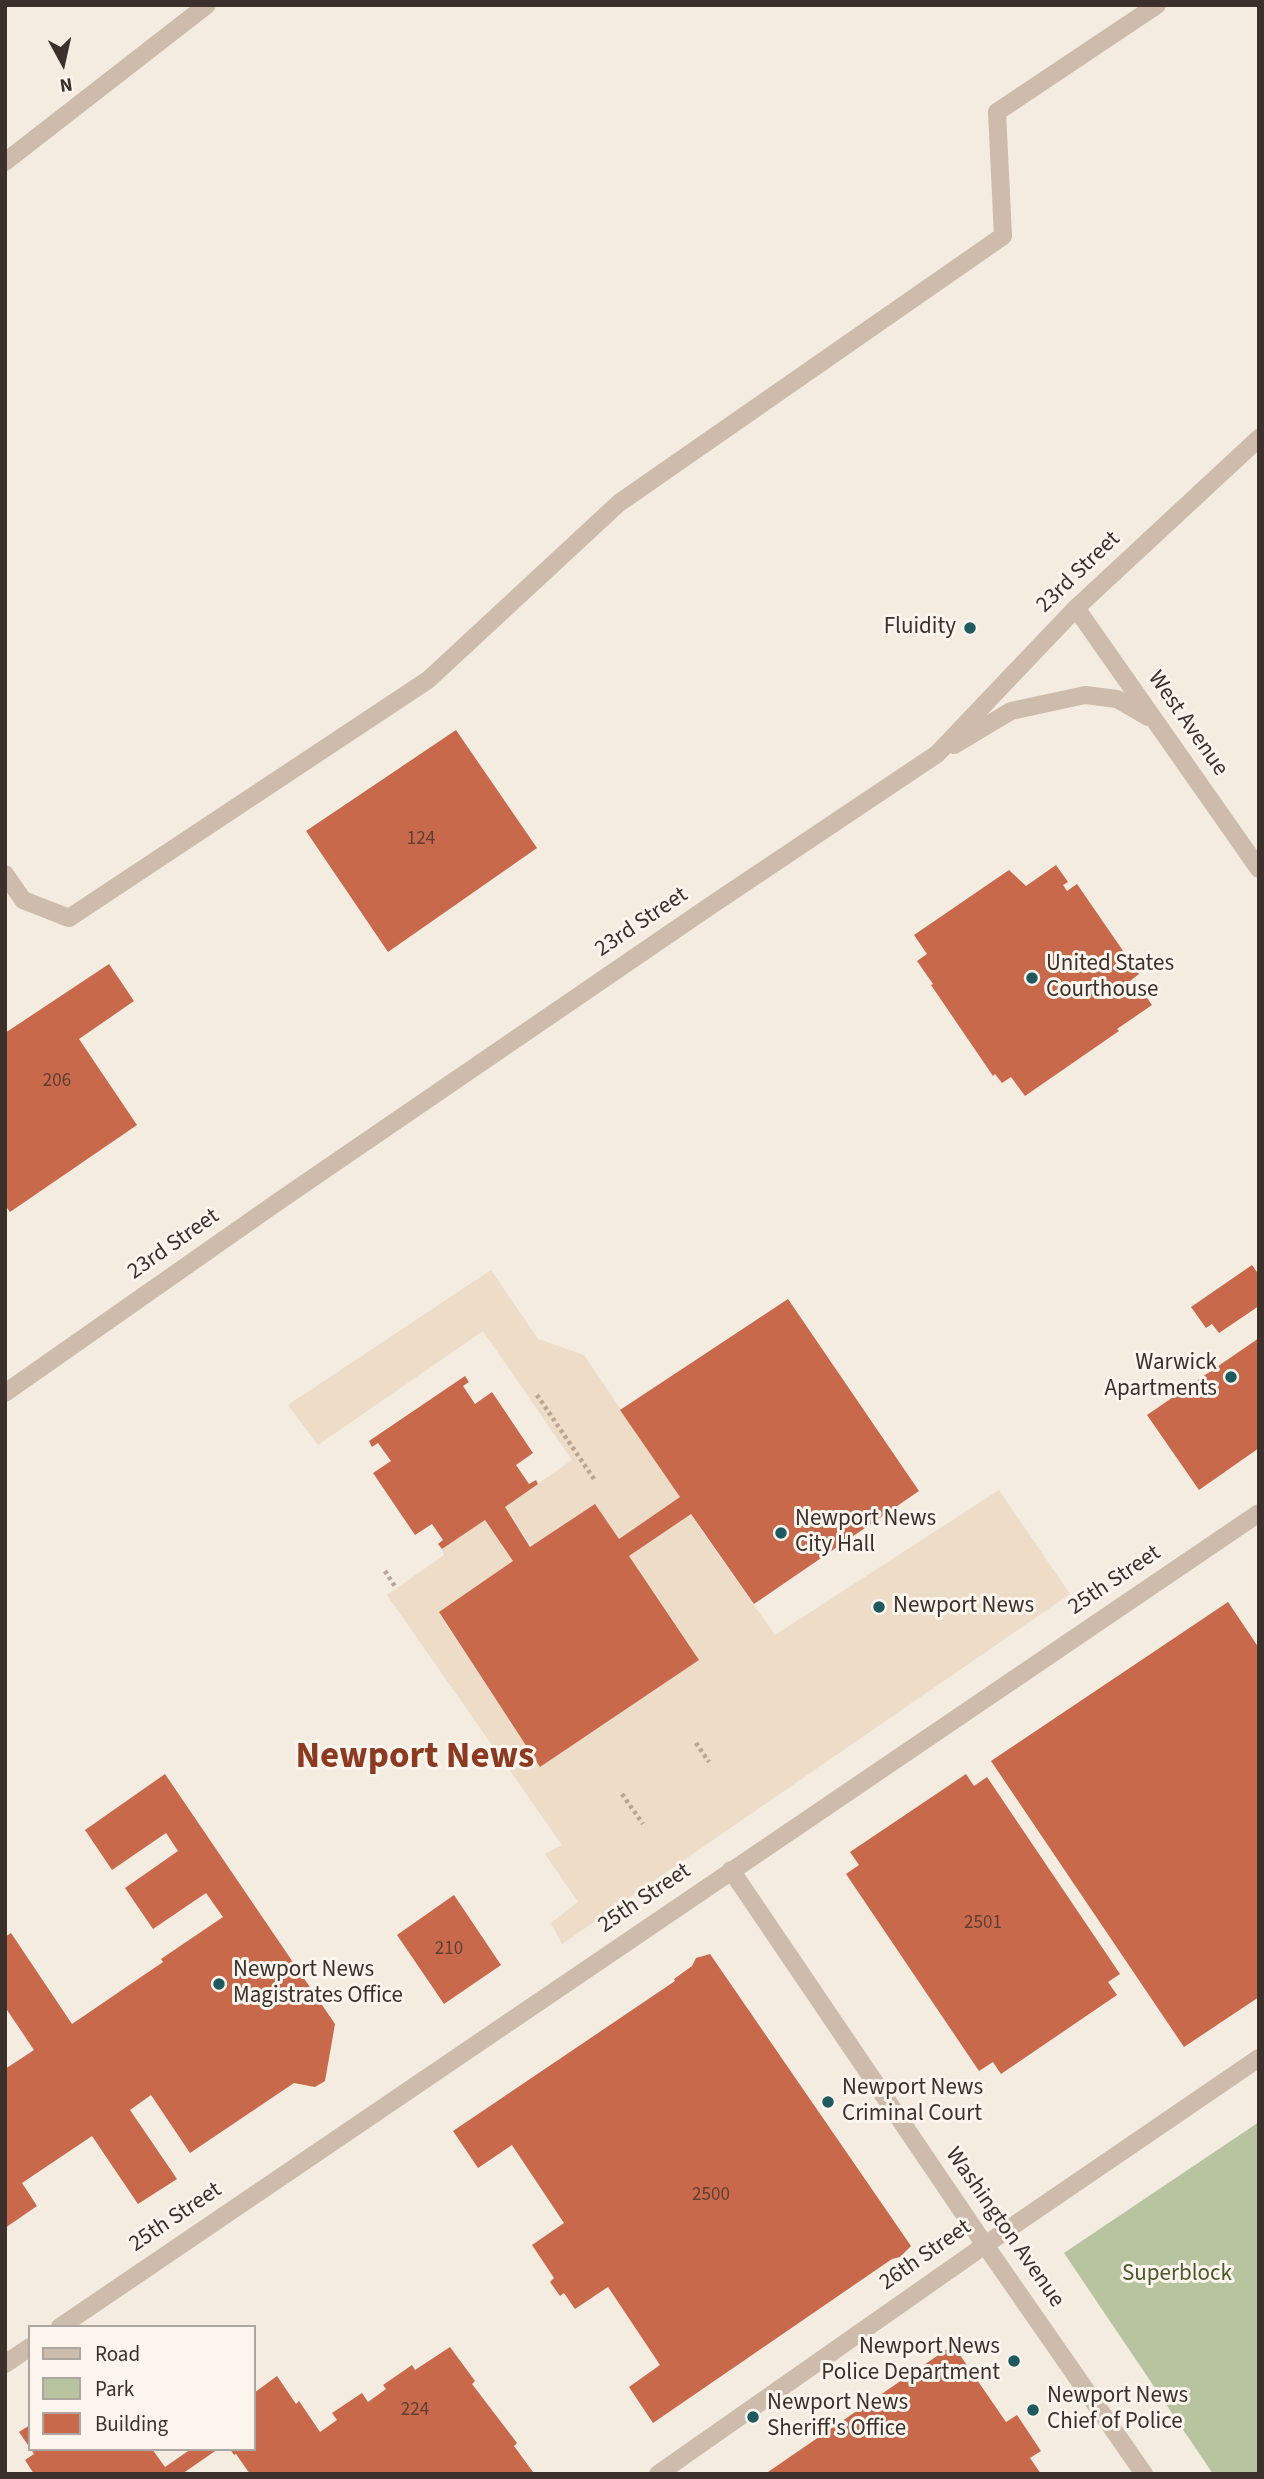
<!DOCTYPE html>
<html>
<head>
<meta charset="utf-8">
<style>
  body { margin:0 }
  #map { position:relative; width:1264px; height:2479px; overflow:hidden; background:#f4ebe1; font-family:"Source Sans 3",sans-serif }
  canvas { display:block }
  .frame { position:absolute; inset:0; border:7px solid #3b302b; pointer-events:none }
  .legend { position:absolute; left:28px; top:2325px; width:228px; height:126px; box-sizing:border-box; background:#fbf5ee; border:2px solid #aea6a0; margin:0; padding:9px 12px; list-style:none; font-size:21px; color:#3b302b }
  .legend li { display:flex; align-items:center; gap:14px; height:35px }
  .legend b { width:35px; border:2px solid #aea6a0 }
  .north { position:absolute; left:28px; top:28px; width:70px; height:70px; -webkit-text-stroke:5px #fbf5ee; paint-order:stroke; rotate:172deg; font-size:19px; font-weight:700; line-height:28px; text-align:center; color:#3b302b }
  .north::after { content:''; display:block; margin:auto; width:24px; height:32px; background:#3b302b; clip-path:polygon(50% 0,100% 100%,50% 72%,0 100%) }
</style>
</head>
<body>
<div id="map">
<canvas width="1264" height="2479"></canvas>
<div class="frame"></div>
<ul class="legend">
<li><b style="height:9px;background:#cdbbac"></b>Road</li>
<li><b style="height:19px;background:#b8c4a0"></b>Park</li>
<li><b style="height:19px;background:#c8694b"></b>Building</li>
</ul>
<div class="north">N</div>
</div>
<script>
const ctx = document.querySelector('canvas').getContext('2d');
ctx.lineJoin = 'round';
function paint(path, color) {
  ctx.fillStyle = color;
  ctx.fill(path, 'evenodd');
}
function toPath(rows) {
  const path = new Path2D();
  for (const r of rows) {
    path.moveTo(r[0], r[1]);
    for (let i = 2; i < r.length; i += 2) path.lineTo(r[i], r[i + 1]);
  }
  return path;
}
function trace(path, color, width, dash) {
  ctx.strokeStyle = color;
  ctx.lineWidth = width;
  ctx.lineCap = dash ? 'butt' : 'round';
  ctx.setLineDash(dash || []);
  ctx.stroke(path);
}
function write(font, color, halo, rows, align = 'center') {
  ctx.font = font + ' "Source Sans 3",sans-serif';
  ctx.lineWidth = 6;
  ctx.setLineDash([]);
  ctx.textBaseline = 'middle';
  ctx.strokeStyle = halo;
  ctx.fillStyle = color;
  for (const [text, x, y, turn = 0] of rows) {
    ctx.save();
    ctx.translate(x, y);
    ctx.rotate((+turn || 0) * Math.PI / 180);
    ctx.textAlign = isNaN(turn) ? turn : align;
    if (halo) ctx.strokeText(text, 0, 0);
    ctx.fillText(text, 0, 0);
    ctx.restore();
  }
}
paint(toPath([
  [1259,2122,1259,2474,1213,2474,1064,2253]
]), '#b8c4a0');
paint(toPath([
  [491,1270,538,1339,584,1355,680,1497,619,1539,595,1504,532,1547,505,1507,572,1460,483,1331,318,1445,288,1405],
  [999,1490,1070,1594,562,1944,551,1923,578,1902,545,1854,562,1845,387,1595,444,1555,442,1549,485,1520,513,1561,439,1613,540,1767,699,1660,629,1556,690,1514,775,1635]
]), '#ecdcc8');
paint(toPath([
  [456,730,537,848,388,952,306,831],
  [1056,865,1068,882,1063,885,1067,891,1077,884,1139,974,1130,981,1137,991,1140,988,1152,1005,1117,1029,1119,1031,1025,1096,1011,1077,1002,1083,995,1074,993,1076,931,985,933,984,917,961,927,954,914,935,1009,870,1026,886],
  [109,964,134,1001,79,1039,137,1125,10,1212,5,1205,5,1033],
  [1252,1265,1259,1275,1259,1306,1219,1333,1212,1324,1206,1328,1191,1307],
  [788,1299,919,1491,754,1604,691,1514,629,1556,699,1660,540,1767,439,1612,513,1561,485,1520,442,1549,438,1544,443,1540,432,1524,415,1535,373,1473,391,1461,378,1443,372,1447,369,1441,465,1376,469,1382,463,1386,475,1404,492,1392,533,1453,516,1465,529,1484,536,1480,538,1484,505,1507,530,1547,595,1504,619,1539,680,1497,620,1410],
  [1259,1338,1259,1448,1199,1490,1147,1415],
  [1228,1602,1259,1648,1259,1997,1184,2047,991,1761],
  [165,1774,335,2024,325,2081,315,2087,294,2083,190,2153,151,2095,130,2110,177,2179,138,2204,92,2136,22,2183,37,2206,5,2228,5,2069,34,2050,5,2007,5,1937,11,1933,72,2024,163,1962,161,1959,223,1917,206,1893,153,1929,125,1888,178,1851,166,1833,112,1870,85,1830],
  [966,1774,974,1786,987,1777,1120,1974,1108,1982,1117,1995,1001,2074,993,2062,979,2071,846,1874,859,1865,850,1852],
  [454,1895,501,1965,444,2004,397,1935],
  [710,1954,911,2246,900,2257,892,2259,653,2423,629,2387,660,2365,608,2287,575,2309,564,2293,560,2296,550,2282,554,2278,532,2245,564,2223,512,2145,478,2168,453,2131,675,1981,674,1979,692,1966,696,1958],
  [953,2345,1006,2422,1017,2415,1041,2451,1030,2458,1041,2474,765,2474],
  [450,2347,475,2381,472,2384,517,2443,514,2446,533,2472,531,2474,250,2474,236,2454,234,2455,230,2449,254,2449,254,2393,277,2376,296,2404,299,2401,320,2432,337,2420,332,2413,362,2393,368,2402,386,2389,383,2385,412,2365,415,2370],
  [30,2425,30,2448,19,2432],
  [31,2449,152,2449,165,2467,191,2449,218,2449,182,2474,34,2474,25,2460,34,2454]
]), '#c8694b');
trace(toPath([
  [537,1395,594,1479],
  [385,1571,396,1588],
  [696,1743,709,1762],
  [622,1794,643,1824]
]), '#b9a596', 4.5, [3.5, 3.5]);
trace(toPath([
  [5,162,207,5],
  [5,874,23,900,69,918,428,680,619,503,1003,236,997,112,1157,5]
]), '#cdbbac', 18);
trace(toPath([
  [1076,608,1259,438]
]), '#cdbbac', 18);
trace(toPath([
  [954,745,1011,711,1085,695,1117,699,1148,717],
  [5,1393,279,1201,713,904,937,754,1076,608,1259,869],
  [731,1870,985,2245,1144,2474],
  [60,2327,1259,1513],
  [5,2364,30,2347],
  [658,2474,985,2245,1259,2058]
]), '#cdbbac', 18);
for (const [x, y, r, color] of [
  [970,628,7,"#1f5a5e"],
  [1032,978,7,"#1f5a5e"],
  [1231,1377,7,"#1f5a5e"],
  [781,1533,7,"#1f5a5e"],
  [879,1607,7,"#1f5a5e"],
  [219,1984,7,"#1f5a5e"],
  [828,2102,7,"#1f5a5e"],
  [1014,2361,7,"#1f5a5e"],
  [1033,2410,7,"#1f5a5e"],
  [753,2417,7,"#1f5a5e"]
]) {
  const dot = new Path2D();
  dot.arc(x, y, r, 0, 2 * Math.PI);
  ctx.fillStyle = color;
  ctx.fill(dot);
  trace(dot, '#fbf5ee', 2.5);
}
write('19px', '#5e3e33', null, [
  ["124",421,840],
  ["206",57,1082],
  ["2501",983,1924],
  ["210",449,1950],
  ["2500",711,2196],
  ["224",415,2411]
]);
write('23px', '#3b302b', '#fbf5ee', [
  ["23rd Street",1079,573,-44],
  ["West Avenue",1187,724,55],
  ["23rd Street",642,923,-34],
  ["23rd Street",174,1245,-35],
  ["25th Street",1115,1581,-34],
  ["25th Street",645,1899,-34],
  ["25th Street",176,2218,-34],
  ["Washington Avenue",1004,2228,55],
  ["26th Street",926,2256,-35]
]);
write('23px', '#3b302b', '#fbf5ee', [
  ["Fluidity",956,628,"right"],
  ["United States",1046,965],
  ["Courthouse",1046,991],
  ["Warwick",1217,1364,"right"],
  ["Apartments",1217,1390,"right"],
  ["Newport News",795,1520],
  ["City Hall",795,1546],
  ["Newport News",893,1607],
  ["Newport News",233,1971],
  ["Magistrates Office",233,1997],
  ["Newport News",842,2089],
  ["Criminal Court",842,2115],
  ["Newport News",1000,2348,"right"],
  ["Police Department",1000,2374,"right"],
  ["Newport News",1047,2397],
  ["Chief of Police",1047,2423],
  ["Newport News",767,2404],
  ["Sheriff's Office",767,2430]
], 'left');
write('23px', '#4a5a2e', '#fbf5ee', [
  ["Superblock",1177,2275]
]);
write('bold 37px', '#8c3b22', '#fbf5ee', [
  ["Newport News",415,1759]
]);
</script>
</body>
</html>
